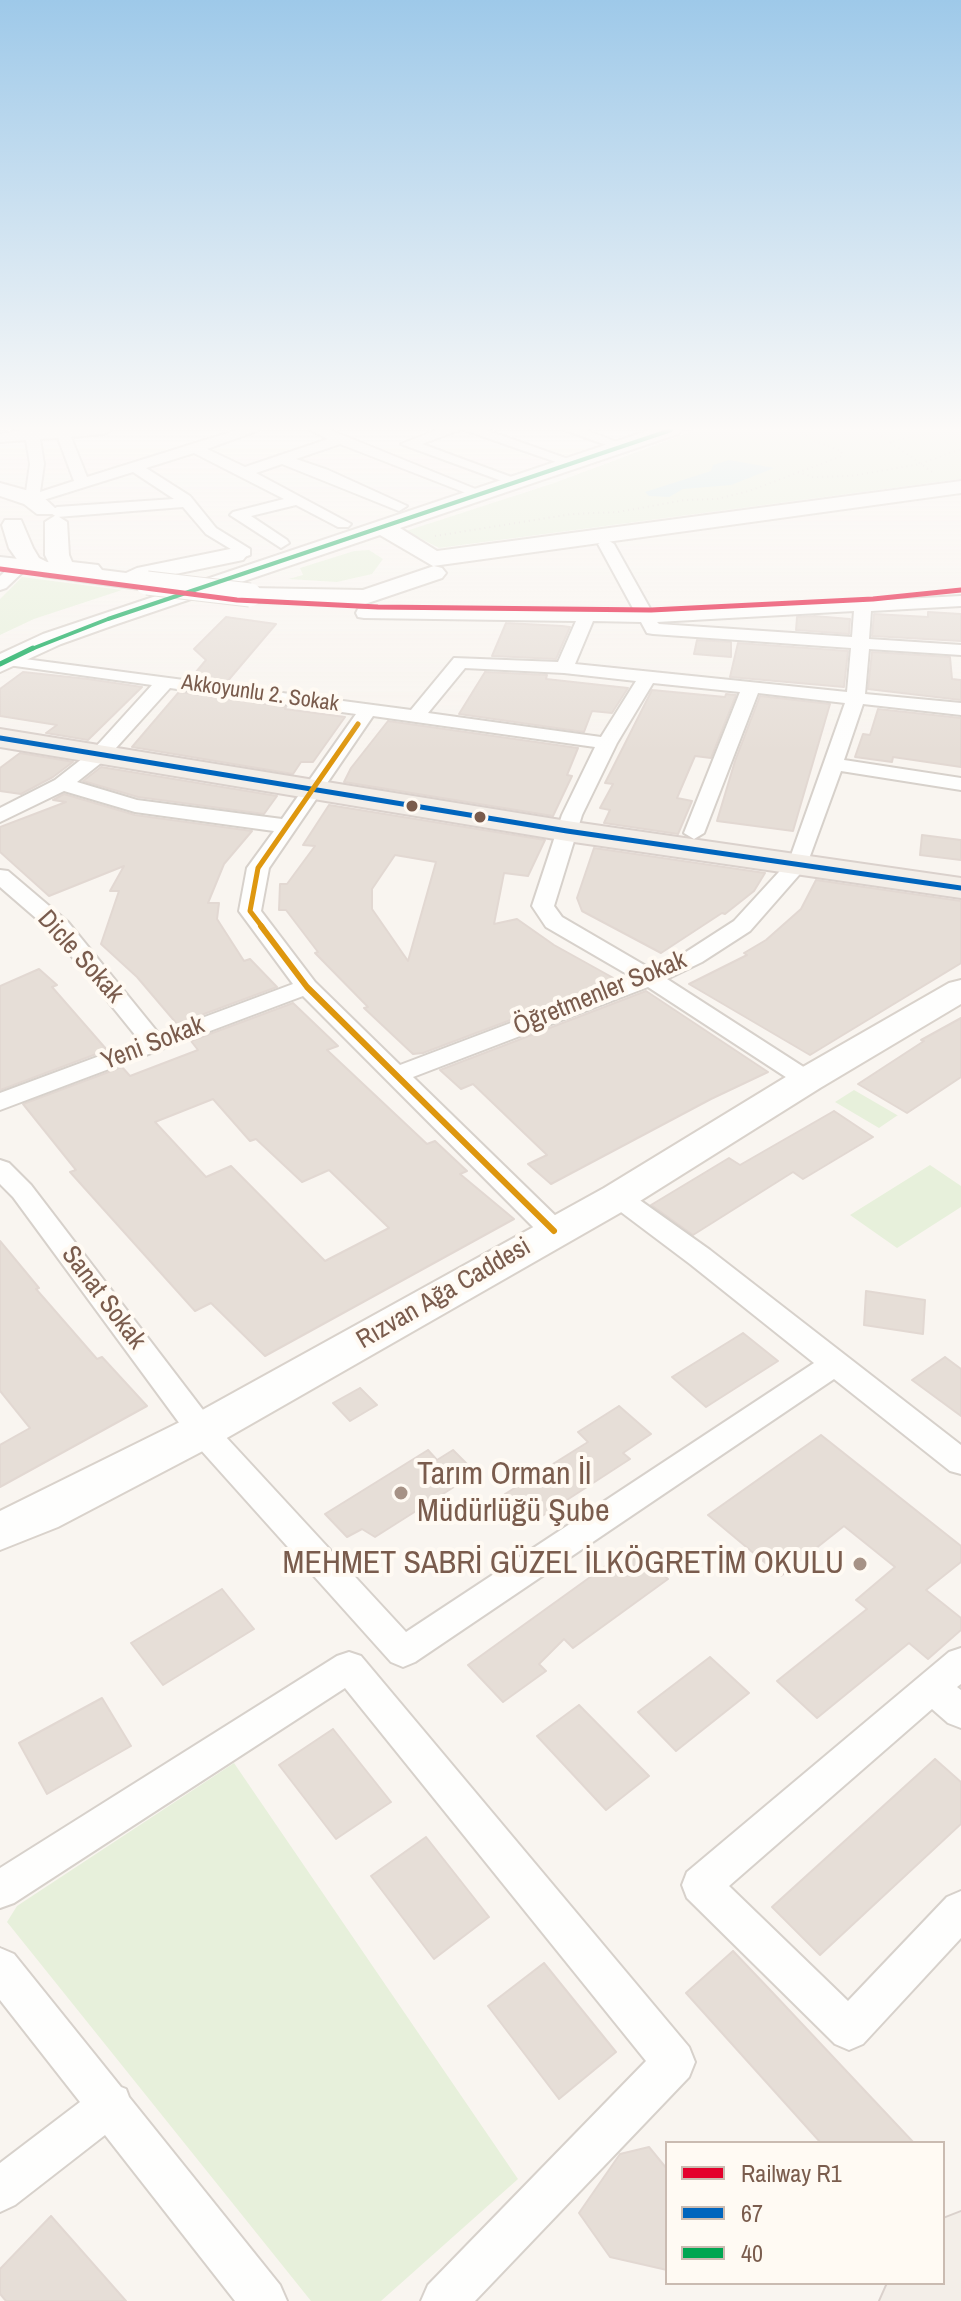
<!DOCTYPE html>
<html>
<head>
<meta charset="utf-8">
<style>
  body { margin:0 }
  #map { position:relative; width:961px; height:2301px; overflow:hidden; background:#f9f5f0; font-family:"Archivo Narrow",sans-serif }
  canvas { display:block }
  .legend { position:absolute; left:665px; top:2141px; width:280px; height:144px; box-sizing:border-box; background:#fffaf3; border:2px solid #cabbb1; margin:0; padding:10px 14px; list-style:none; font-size:24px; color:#7a5c4d }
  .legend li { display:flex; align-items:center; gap:16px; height:40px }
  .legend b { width:40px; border:2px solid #cabbb1 }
</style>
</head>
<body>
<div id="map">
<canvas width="961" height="2301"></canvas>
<ul class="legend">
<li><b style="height:10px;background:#e4002b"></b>Railway R1</li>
<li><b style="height:10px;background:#0065bd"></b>67</li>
<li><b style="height:10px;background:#00a651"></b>40</li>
</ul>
</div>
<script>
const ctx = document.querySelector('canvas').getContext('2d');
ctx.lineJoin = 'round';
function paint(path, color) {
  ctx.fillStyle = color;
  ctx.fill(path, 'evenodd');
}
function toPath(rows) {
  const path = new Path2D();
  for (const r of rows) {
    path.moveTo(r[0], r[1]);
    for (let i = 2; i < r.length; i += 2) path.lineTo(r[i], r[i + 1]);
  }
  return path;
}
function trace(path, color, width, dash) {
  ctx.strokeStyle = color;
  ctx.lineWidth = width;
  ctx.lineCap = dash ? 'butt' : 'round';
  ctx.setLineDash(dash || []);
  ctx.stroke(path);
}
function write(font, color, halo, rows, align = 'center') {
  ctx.font = font + ' "Archivo Narrow",sans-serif';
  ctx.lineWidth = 8;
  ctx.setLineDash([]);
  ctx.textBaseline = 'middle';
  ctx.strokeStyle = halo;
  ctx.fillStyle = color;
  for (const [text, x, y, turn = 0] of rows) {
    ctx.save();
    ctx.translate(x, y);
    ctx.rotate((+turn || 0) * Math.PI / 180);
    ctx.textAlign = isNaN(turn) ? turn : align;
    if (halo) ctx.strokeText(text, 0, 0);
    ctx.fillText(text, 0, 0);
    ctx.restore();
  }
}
paint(toPath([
  [696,430,961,430,961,479,439,548,406,531,554,483],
  [369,550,383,559,372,574,337,582,288,579,303,575,300,568,354,551],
  [22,577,122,590,34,619,0,635,0,599],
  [854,1090,897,1115,898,1115,879,1128,835,1102],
  [930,1165,961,1186,961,1207,897,1248,850,1215],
  [234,1763,518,2179,381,2301,311,2301,7,1922,17,1906]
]), '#e7f0db');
paint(toPath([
  [729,460,774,468,731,485,683,489,669,497,649,496,645,492,711,471,713,465]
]), '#d0e8ea');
const building = toPath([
  [928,612,961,614,961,641,872,636,874,614,928,617,928,612],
  [814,616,850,619,849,634,796,630,797,617,814,616],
  [226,617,276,624,226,683,191,678,206,660,194,649,226,617],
  [506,623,562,626,570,627,556,659,492,656,506,623],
  [697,640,731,642,731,657,694,654,697,640],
  [738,643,848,651,844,687,730,677,738,643],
  [872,652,950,657,952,679,961,680,961,700,868,689,872,652],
  [23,672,88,679,142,687,88,740,46,733,57,725,0,716,0,689,23,672],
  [485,672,547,675,546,679,628,688,612,713,592,711,584,732,459,714,485,672],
  [652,690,725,697,726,694,736,695,711,758,695,756,677,798,692,801,678,834,604,823,610,810,600,808,613,784,605,783,652,690],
  [179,692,286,707,285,709,345,717,313,762,301,762,293,774,132,747,179,692],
  [760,696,830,704,793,831,717,821,735,761,760,696],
  [878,709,961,718,961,767,893,757,892,762,855,757,863,734,870,735,878,709],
  [388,721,578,748,567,775,572,776,553,816,344,782,351,768,388,721],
  [20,753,68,761,73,762,53,777,21,794,0,791,0,768,20,753],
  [101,767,277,796,264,814,138,797,83,781,101,767],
  [64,794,135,815,252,831,224,864,208,903,219,903,217,919,244,961,250,959,277,987,177,1024,137,977,101,944,119,891,110,891,124,866,49,896,0,852,0,827,66,802,53,800,64,794],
  [329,805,545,840,528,876,504,873,494,924,517,919,554,945,617,980,423,1053,413,1054,364,1008,368,1007,315,953,318,952,286,910,279,910,280,884,287,884,315,846,303,845,329,805],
  [395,855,436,862,408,961,372,909,372,889,395,855],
  [922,835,961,840,961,860,920,855,922,835],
  [594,848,765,873,754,891,725,914,722,913,661,953,582,911,577,898,594,848],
  [816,880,961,901,961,963,810,1055,689,984,747,955,744,953,766,940,801,909,816,880],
  [39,969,57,985,52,987,107,1050,0,1090,0,986,39,969],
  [646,991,768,1072,711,1099,551,1184,528,1164,547,1155,473,1084,461,1089,440,1070,646,991],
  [293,1003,338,1046,327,1050,427,1144,435,1141,467,1171,460,1174,514,1219,265,1356,211,1303,195,1311,70,1172,76,1170,23,1104,122,1067,130,1076,198,1050,191,1041,293,1003],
  [213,1099,250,1141,256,1139,302,1182,329,1170,389,1228,325,1261,231,1166,206,1177,155,1122,213,1099],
  [961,1018,961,1077,907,1113,858,1084,924,1041,921,1040,961,1018],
  [834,1111,873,1137,803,1179,793,1172,693,1235,651,1205,729,1158,740,1165,834,1111],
  [0,1241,39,1288,36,1289,97,1359,102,1357,147,1406,0,1487,0,1445,30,1428,0,1391,0,1241],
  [866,1291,925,1300,923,1334,864,1325,866,1291],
  [743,1333,778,1361,706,1407,672,1377,743,1333],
  [945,1357,961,1369,961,1416,912,1380,945,1357],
  [360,1388,377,1405,350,1421,333,1403,360,1388],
  [619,1406,651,1434,623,1453,630,1459,533,1522,505,1494,588,1442,578,1432,619,1406],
  [821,1435,961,1546,961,1562,926,1590,961,1618,961,1630,928,1659,909,1643,817,1718,777,1681,867,1609,856,1600,895,1567,844,1526,781,1576,708,1515,821,1435],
  [428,1450,437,1460,453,1450,476,1473,375,1537,362,1529,347,1537,325,1514,428,1450],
  [632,1547,668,1579,573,1648,564,1639,539,1664,546,1671,503,1702,468,1665,632,1547],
  [222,1589,254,1629,163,1685,131,1643,222,1589],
  [710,1657,749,1693,676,1751,638,1712,710,1657],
  [102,1698,131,1746,47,1794,19,1743,102,1698],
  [579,1705,649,1776,606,1810,537,1736,579,1705],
  [333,1729,391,1802,336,1839,279,1765,333,1729],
  [935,1759,961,1782,961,1824,820,1955,772,1907,935,1759],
  [426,1837,489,1917,434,1959,371,1876,426,1837],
  [733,1951,773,1993,914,2143,821,2143,686,1993,733,1951],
  [544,1963,616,2052,559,2099,488,2006,544,1963],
  [649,2147,667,2169,667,2270,610,2257,579,2213,620,2154,649,2147],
  [51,2216,126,2301,6,2301,0,2294,0,2269,51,2216]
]);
paint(building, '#e6ded7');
trace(building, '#e2d8d2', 2);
const street = toPath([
  [24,430,111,430,104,434,71,437,87,477,237,430,259,430,207,449,245,467,328,439,310,430,330,430,478,490,471,494,466,493,340,444,296,459,328,470,407,506,399,511,394,509,282,464,256,473,351,524,348,527,338,527,296,505,251,516,287,540,289,543,281,548,230,515,233,512,284,499,194,453,146,468,190,496,216,528,250,549,250,555,244,557,206,534,183,507,57,517,49,512,57,507,174,499,133,472,37,502,27,502,25,499,30,464,26,440,0,442,0,434,24,430],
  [58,438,74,481,40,492,44,464,40,439,58,438],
  [437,430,459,430,422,444,514,478,507,482,502,481,401,444,437,430],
  [464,430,486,430,571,460,564,464,559,463,464,430],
  [564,430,586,430,619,443,612,447,564,430],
  [606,539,614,544,652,612,961,596,961,606,871,611,869,639,961,645,961,655,869,649,865,694,961,703,961,715,863,704,844,760,961,778,961,790,841,771,806,867,750,931,702,962,667,979,816,1075,819,1080,816,1085,798,1085,648,987,413,1077,564,1224,568,1231,564,1238,554,1240,544,1238,303,996,0,1110,0,1093,140,1041,52,932,0,887,0,870,8,871,68,922,159,1034,293,984,239,911,247,868,274,831,135,812,64,791,0,822,0,808,55,780,92,751,152,685,8,665,2,664,2,656,411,710,454,658,558,662,576,621,364,618,358,617,356,613,358,609,635,612,598,544,606,539],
  [854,611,852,637,659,624,657,622,854,611],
  [593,621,641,622,647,633,653,634,851,648,847,692,575,664,593,621],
  [465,668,564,673,636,681,601,737,428,713,465,668],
  [653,683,740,692,684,833,694,839,704,833,758,693,845,703,789,861,734,921,686,952,651,969,562,917,554,906,582,815,617,743,653,683],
  [170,688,356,714,282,819,137,800,77,782,106,759,170,688],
  [373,716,595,747,562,815,532,906,546,927,632,977,400,1065,315,982,261,911,269,868,373,716],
  [0,557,56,563,64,568,56,573,25,570,6,588,0,590,0,576,9,568,0,567,0,557],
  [0,1160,9,1163,31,1185,213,1423,406,1632,814,1363,690,1264,609,1203,605,1197,609,1191,618,1188,627,1191,710,1250,961,1445,961,1474,950,1471,834,1379,415,1662,403,1667,391,1662,191,1439,13,1197,0,1184,0,1160],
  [961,1648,961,1684,957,1687,961,1690,961,1728,948,1723,932,1709,729,1886,848,2001,947,1897,961,1891,961,1938,863,2044,849,2050,835,2044,687,1898,682,1885,687,1872,949,1652,961,1648],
  [349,1652,361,1656,689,2047,695,2062,689,2077,475,2301,421,2301,428,2285,646,2061,345,1688,14,1903,0,1908,0,1868,337,1656,349,1652],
  [0,1948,14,1954,121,2087,126,2089,129,2097,280,2285,287,2301,235,2301,105,2135,15,2205,0,2212,0,2163,80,2102,0,2000,0,1948]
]);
const secondary = toPath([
  [650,430,681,430,678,434,400,528,437,551,961,481,961,493,433,566,380,535,117,624,61,644,0,672,0,654,43,634,650,430],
  [0,483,40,494,56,509,53,514,37,514,24,504,0,496,0,483],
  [56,515,67,522,69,555,72,562,98,565,102,570,126,573,137,568,235,548,243,550,247,555,243,560,156,578,159,583,155,588,147,590,44,576,23,568,9,548,2,525,5,520,21,520,33,548,39,558,49,563,45,555,45,522,56,515],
  [434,566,442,568,446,573,442,578,365,604,250,602,241,600,238,595,241,590,250,588,363,590,434,566],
  [961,980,961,1004,820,1088,632,1206,218,1443,58,1527,0,1550,0,1511,186,1419,604,1188,794,1072,949,983,961,980]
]);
const primary = toPath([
  [0,729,567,821,961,878,961,898,567,841,0,747,0,729],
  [961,2212,961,2301,880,2301,888,2283,943,2283,943,2219,961,2212]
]);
trace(street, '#d7d1cb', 4);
trace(secondary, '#d9d2cb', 4);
trace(primary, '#dad1cc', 4);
trace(toPath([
  [873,430,890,442],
  [798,472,813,477,851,476,920,464,961,449],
  [932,472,890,442,942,430],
  [435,536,572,514,618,512,685,500,717,499,749,491,842,456,841,451,814,441,799,430]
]), '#dcd5d0', 2, [1, 4]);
paint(street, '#fefefd');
paint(secondary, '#fefefd');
paint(primary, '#f3eee8');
const secondaryBridge = toPath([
  [147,583,250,595]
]);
trace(secondaryBridge, '#d9d2cb', 25, []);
trace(secondaryBridge, '#fefefd', 23);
trace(toPath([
  [0,738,567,831,961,888]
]), '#0065bd', 5);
trace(toPath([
  [29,650,108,619,671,430]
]), '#00a651', 4);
trace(toPath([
  [0,664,33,648]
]), '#00a651', 5);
trace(toPath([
  [263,928,250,911,258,868,358,724]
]), '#de970f', 5);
trace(toPath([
  [261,926,307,987,554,1231]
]), '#de970f', 6);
trace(toPath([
  [0,569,237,600,378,607,651,610,873,599,961,590]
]), '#e4002b', 5);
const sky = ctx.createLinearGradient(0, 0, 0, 752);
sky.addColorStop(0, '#9ec9e9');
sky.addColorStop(0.57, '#fcfaf8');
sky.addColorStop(1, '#fcfaf800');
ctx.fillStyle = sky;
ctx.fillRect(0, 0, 961, 752);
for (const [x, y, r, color] of [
  [412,806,7,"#7a5c4d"],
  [480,817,7,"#7a5c4d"],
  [401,1493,8,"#a69286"],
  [860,1564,8,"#a69286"]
]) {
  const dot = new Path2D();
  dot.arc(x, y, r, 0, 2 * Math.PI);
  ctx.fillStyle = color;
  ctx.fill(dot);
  trace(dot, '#fffaf3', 3);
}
write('22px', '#7a5c4d', '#fffaf3', [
  ["Akkoyunlu 2. Sokak",260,694,8]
]);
write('26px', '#7a5c4d', '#fffaf3', [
  ["Dicle Sokak",80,957,48],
  ["Öğretmenler Sokak",600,994,-22],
  ["Yeni Sokak",153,1044,-21],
  ["Rızvan Ağa Caddesi",444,1294,-30],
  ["Sanat Sokak",103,1298,53]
]);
write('32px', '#7a5c4d', '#fffaf3', [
  ["Tarım Orman İl",417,1475],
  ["Müdürlüğü Şube",417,1512],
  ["MEHMET SABRİ GÜZEL İLKÖGRETİM OKULU",844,1564,"right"]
], 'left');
</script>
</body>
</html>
